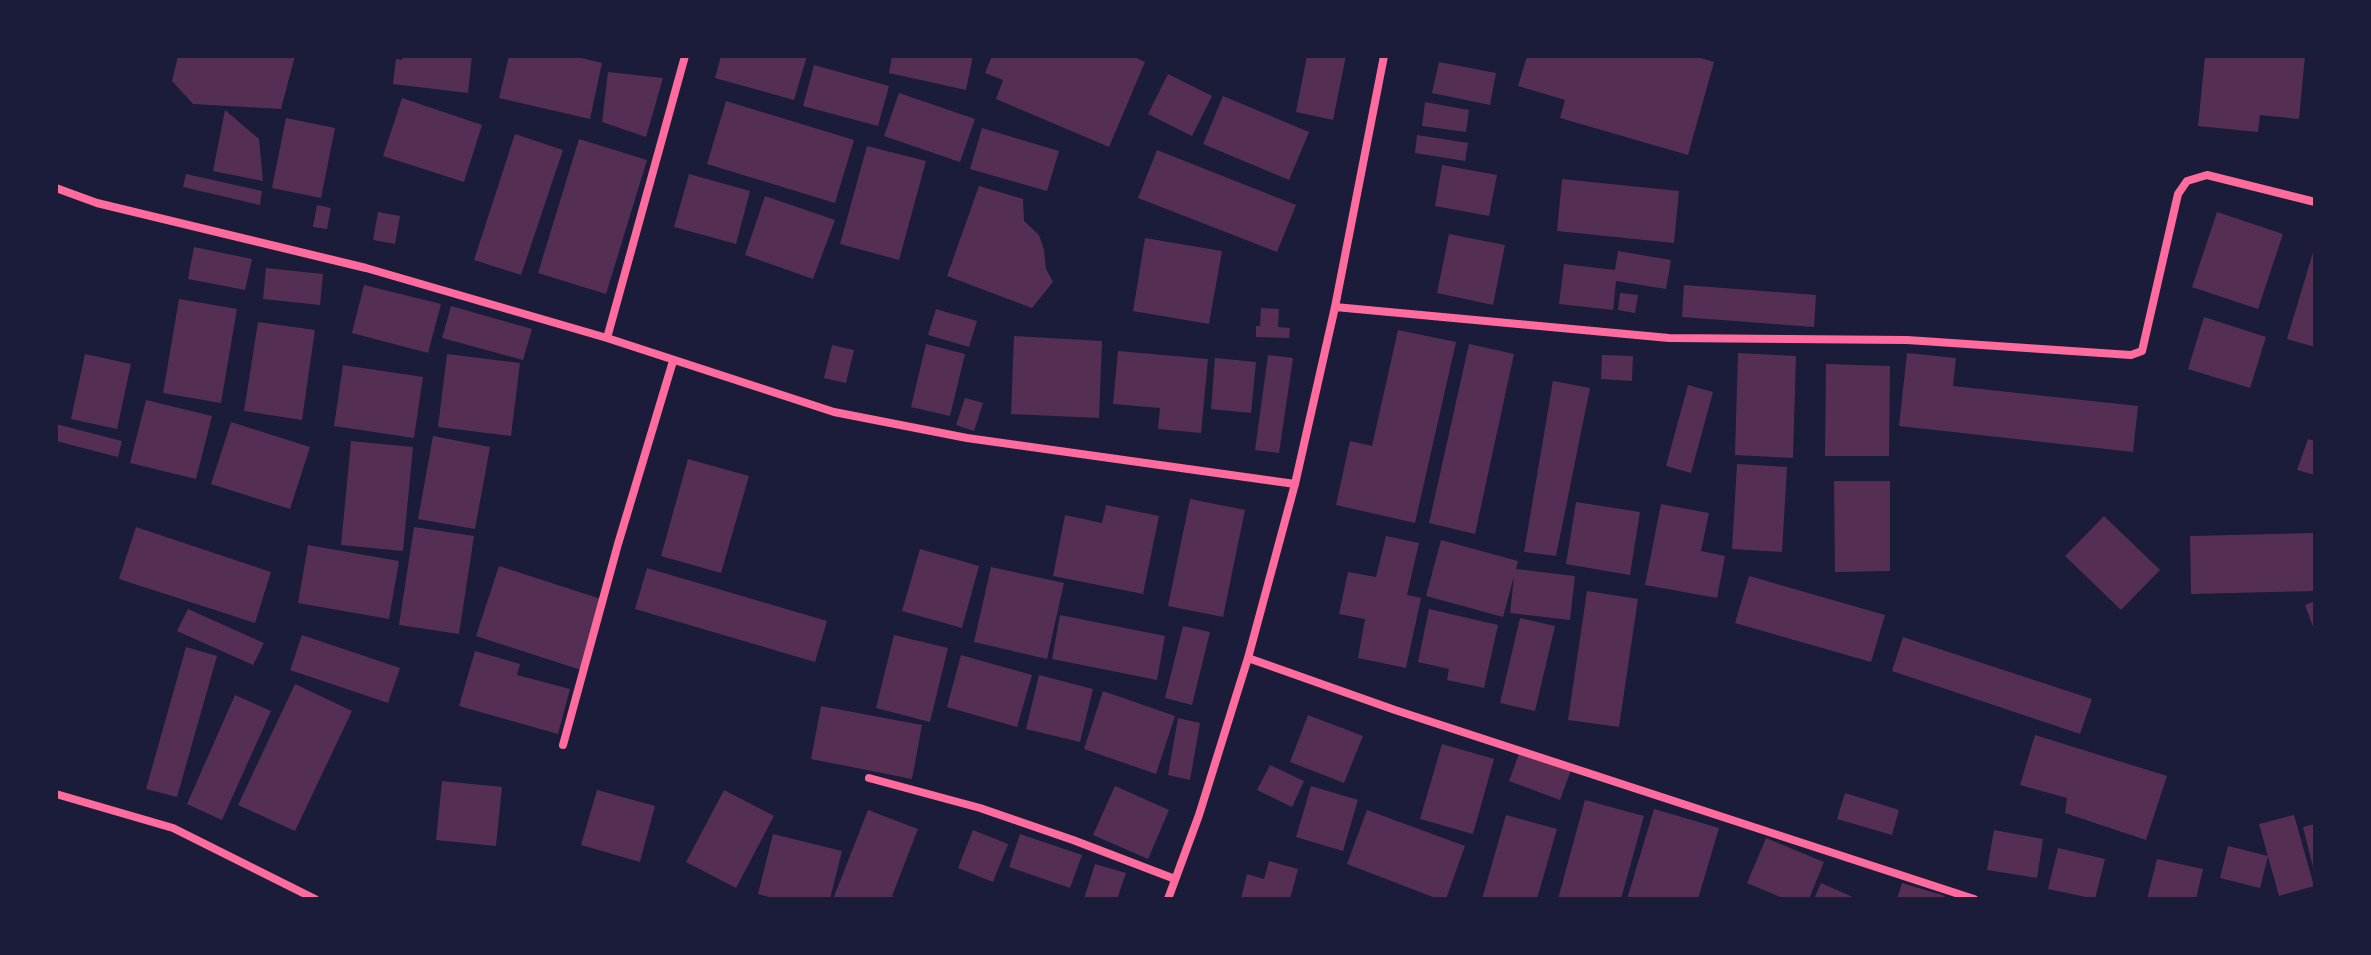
<!DOCTYPE html>
<html>
<head>
<meta charset="utf-8">
<style>
  body { margin:0 }
  #map { position:relative; width:2371px; height:955px; overflow:hidden; background:#1b1b3a; font-family:"Fira Sans Condensed",sans-serif }
  canvas { display:block }
  .frame { position:absolute; inset:0; border:58px solid #1b1b3a; pointer-events:none }
</style>
</head>
<body>
<div id="map">
<canvas width="2371" height="955"></canvas>
<div class="frame"></div>
</div>
<script>
const ctx = document.querySelector('canvas').getContext('2d');
ctx.lineJoin = 'round';
function paint(path, color) {
  ctx.fillStyle = color;
  ctx.fill(path, 'evenodd');
}
function toPath(rows) {
  const path = new Path2D();
  for (const r of rows) {
    path.moveTo(r[0], r[1]);
    for (let i = 2; i < r.length; i += 2) path.lineTo(r[i], r[i + 1]);
  }
  return path;
}
function trace(path, color, width, dash) {
  ctx.strokeStyle = color;
  ctx.lineWidth = width;
  ctx.lineCap = dash ? 'butt' : 'round';
  ctx.setLineDash(dash || []);
  ctx.stroke(path);
}
paint(toPath([
  [178,56,295,56,281,109,193,104,172,81],
  [403,56,472,56,468,93,393,84,396,59,402,60],
  [509,56,573,56,602,63,590,119,499,98],
  [721,56,807,56,794,100,715,78],
  [892,56,973,56,966,90,889,73],
  [992,56,1132,56,1145,62,1109,147,996,99,1003,80,985,73],
  [1307,56,1346,56,1333,120,1296,112],
  [1527,56,1694,56,1714,62,1688,155,1560,118,1565,100,1518,86],
  [2205,56,2305,56,2299,119,2260,115,2258,132,2198,126],
  [1439,62,1496,73,1490,105,1432,93],
  [814,65,889,86,878,126,803,106],
  [608,72,663,78,646,137,602,122],
  [1168,74,1212,96,1192,136,1148,114],
  [899,93,975,119,960,162,884,136],
  [1223,96,1309,132,1289,180,1203,144],
  [402,98,482,125,464,182,383,156],
  [726,101,854,140,835,203,707,164],
  [1425,102,1469,110,1466,132,1422,126],
  [225,110,259,139,263,181,213,171],
  [286,118,335,128,321,198,272,188],
  [982,128,1059,151,1047,191,970,169],
  [515,134,563,150,521,275,474,260],
  [1417,135,1468,143,1465,161,1415,153],
  [579,139,647,160,606,294,538,273],
  [867,146,926,161,899,260,840,244],
  [1157,150,1296,205,1277,252,1138,198],
  [1442,165,1497,175,1489,216,1435,206],
  [186,174,262,191,260,205,183,187],
  [689,174,750,191,736,244,674,227],
  [1562,179,1679,191,1674,243,1557,231],
  [979,186,1023,199,1024,221,1039,235,1044,250,1046,269,1053,282,1032,308,947,276],
  [765,196,835,220,813,279,745,255],
  [317,205,331,208,327,229,313,227],
  [378,212,400,216,395,244,373,240],
  [2217,212,2283,234,2258,309,2192,287],
  [1449,234,1505,245,1493,305,1437,293],
  [1145,238,1222,251,1209,324,1133,311],
  [194,247,252,259,245,290,188,279],
  [2314,249,2315,249,2315,347,2287,339],
  [1618,251,1671,260,1666,289,1616,281,1613,310,1559,304,1564,264,1615,270],
  [266,268,323,274,320,305,263,299],
  [364,285,441,304,428,353,352,333],
  [1684,285,1816,295,1814,327,1682,317],
  [1620,293,1638,295,1635,313,1618,310],
  [179,299,237,309,221,403,163,393],
  [451,306,532,329,523,360,442,338],
  [1261,308,1279,309,1278,327,1290,328,1289,338,1256,337,1256,326,1260,326],
  [936,309,977,321,969,347,928,335],
  [2204,317,2266,337,2250,388,2188,369],
  [258,322,315,330,302,420,244,411],
  [1398,330,1456,342,1415,523,1336,505,1350,441,1372,446],
  [1014,336,1102,341,1099,418,1011,414],
  [926,344,965,354,950,416,911,407],
  [1469,344,1514,354,1475,534,1429,523],
  [832,345,854,350,846,383,824,378],
  [1118,351,1208,359,1201,433,1158,429,1160,408,1113,404],
  [1738,353,1796,356,1793,458,1735,455],
  [1907,353,1956,358,1953,386,2138,406,2133,452,1899,426],
  [85,354,131,364,117,429,71,419],
  [447,354,520,363,511,436,438,427],
  [1268,355,1293,358,1279,453,1255,450],
  [1602,355,1633,356,1632,381,1601,379],
  [1215,358,1256,362,1251,413,1211,409],
  [1826,364,1890,366,1889,456,1825,456],
  [343,365,423,377,414,438,334,426],
  [1553,381,1590,388,1556,556,1524,552],
  [1688,385,1713,392,1691,473,1666,466],
  [965,398,983,403,974,431,956,425],
  [146,400,212,416,196,479,130,463],
  [231,422,310,447,290,509,211,484],
  [56,424,122,441,118,457,56,441],
  [433,436,490,447,475,529,418,519],
  [2308,439,2315,441,2315,475,2297,470],
  [351,441,413,447,403,551,341,545],
  [688,459,749,476,721,573,661,556],
  [1737,464,1787,467,1782,552,1732,549],
  [1834,481,1890,481,1890,571,1835,572],
  [1190,499,1245,510,1223,617,1168,606],
  [1576,502,1640,512,1630,575,1566,564],
  [1661,504,1709,513,1701,551,1725,556,1717,598,1645,585],
  [1106,505,1159,516,1143,594,1053,576,1065,515,1102,523],
  [2104,516,2160,570,2121,610,2065,556],
  [136,527,271,572,255,623,119,579],
  [414,527,474,536,459,634,399,625],
  [2315,533,2315,591,2191,594,2190,536],
  [1386,536,1419,543,1407,595,1421,598,1406,668,1358,658,1365,619,1339,614,1348,572,1376,577],
  [1441,540,1518,561,1516,569,1575,576,1570,620,1510,613,1514,576,1503,617,1426,596],
  [308,545,399,561,389,619,298,603],
  [920,549,979,566,962,628,902,611],
  [499,566,604,600,581,670,476,636],
  [991,567,1064,583,1047,659,974,642],
  [647,568,827,621,815,662,635,609],
  [1749,576,1885,615,1871,662,1735,623],
  [1587,591,1638,599,1619,727,1568,720],
  [2315,601,2315,632,2305,605],
  [188,609,264,643,253,665,177,631],
  [1429,609,1498,625,1484,688,1447,680,1449,669,1418,662],
  [1060,615,1165,636,1157,680,1052,659],
  [1520,618,1555,626,1535,711,1500,703],
  [1183,626,1210,632,1192,705,1165,698],
  [302,635,400,668,388,703,290,670],
  [894,635,948,648,930,722,876,708],
  [1903,637,2092,699,2080,734,1892,671],
  [186,647,217,656,177,797,146,789],
  [475,651,520,664,517,675,570,689,558,734,459,706],
  [961,655,1032,675,1017,727,947,707],
  [1039,675,1093,689,1080,742,1026,729],
  [295,684,352,711,295,831,238,805],
  [1103,691,1175,716,1156,774,1084,749],
  [235,695,271,711,222,820,187,804],
  [821,706,922,725,912,779,811,759],
  [1308,715,1363,736,1344,783,1290,762],
  [1178,718,1200,723,1190,780,1168,775],
  [2035,735,2167,776,2146,840,2065,813,2067,798,2020,785],
  [1442,744,1494,759,1473,834,1420,819],
  [1520,751,1571,770,1560,800,1509,781],
  [1270,765,1304,781,1292,807,1257,790],
  [442,781,502,787,496,846,436,840],
  [1115,786,1169,810,1148,859,1093,835],
  [1311,786,1358,800,1343,851,1296,837],
  [597,790,655,806,640,862,581,845],
  [724,790,774,816,736,888,686,862],
  [1845,793,1899,810,1892,835,1837,819],
  [1585,800,1644,816,1621,899,1558,899],
  [1654,809,1719,828,1698,899,1627,899],
  [868,810,918,829,892,896,898,899,833,899],
  [1367,810,1465,846,1446,899,1438,899,1347,864],
  [1506,815,1557,829,1537,899,1482,899],
  [2294,815,2314,886,2279,896,2259,824],
  [2315,824,2315,870,2314,871,2303,827],
  [973,830,1008,844,993,882,958,868],
  [1994,830,2043,839,2037,878,1987,870],
  [773,834,842,851,830,899,776,899,758,894],
  [1020,834,1082,855,1070,888,1009,867],
  [1766,838,1824,862,1809,899,1785,899,1747,883],
  [2228,846,2268,856,2260,888,2220,878],
  [2058,848,2105,859,2095,899,2048,889],
  [2157,859,2203,869,2196,899,2147,899],
  [1269,861,1298,869,1290,899,1241,899,1247,874,1264,879],
  [1095,864,1126,873,1117,899,1084,899],
  [1821,883,1857,899,1814,899],
  [1902,883,1945,896,1944,899,1897,899]
]), '#542f53');
trace(toPath([
  [56,188,97,203,366,268,607,338,834,412,967,438,1295,484],
  [1335,307,1669,338,1907,340,2131,355,2142,351,2178,194,2187,181,2207,175,2315,202],
  [607,338,685,56],
  [1248,658,1395,710,1974,899],
  [563,745,618,544,673,361],
  [869,778,980,808,1073,840,1175,879],
  [56,794,173,828,315,899],
  [1168,899,1199,815,1248,658,1295,484,1335,307,1384,56]
]), '#ff6b9d', 8);
</script>
</body>
</html>
